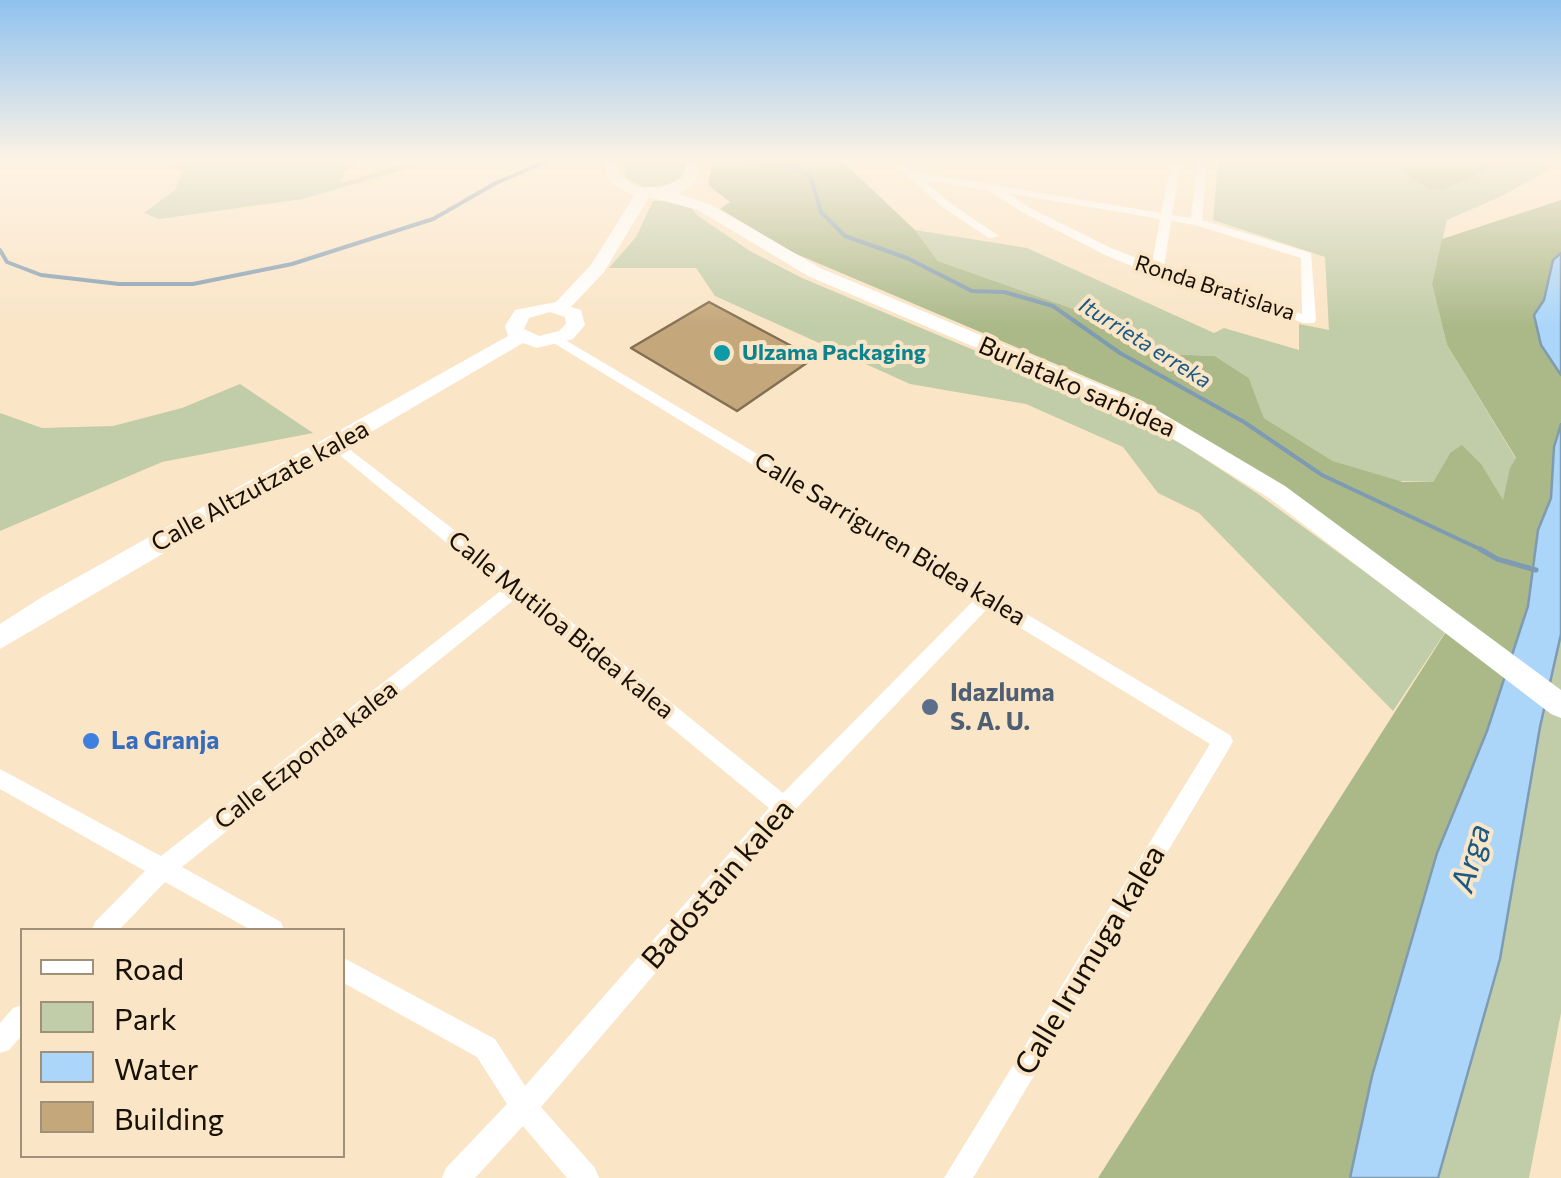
<!DOCTYPE html>
<html>
<head>
<meta charset="utf-8">
<style>
  body { margin:0 }
  #map { position:relative; width:1561px; height:1178px; overflow:hidden; background:#fae5c6; font-family:Commissioner,sans-serif }
  canvas { display:block }
  .legend { position:absolute; left:20px; top:928px; width:325px; height:230px; box-sizing:border-box; background:#fae5c6; border:2px solid #9f9079; margin:0; padding:12px 18px; list-style:none; font-size:30px; color:#171006 }
  .legend li { display:flex; align-items:center; gap:20px; height:50px }
  .legend b { width:50px; border:2px solid #9f9079 }
</style>
</head>
<body>
<div id="map">
<canvas width="1561" height="1178"></canvas>
<ul class="legend">
<li><b style="height:12px;background:#fff"></b>Road</li>
<li><b style="height:28px;background:#c1cca8"></b>Park</li>
<li><b style="height:28px;background:#abd6fa"></b>Water</li>
<li><b style="height:28px;background:#c4a77b"></b>Building</li>
</ul>
</div>
<script>
const ctx = document.querySelector('canvas').getContext('2d');
ctx.lineJoin = 'round';
function paint(path, color) {
  ctx.fillStyle = color;
  ctx.fill(path, 'evenodd');
}
function toPath(rows) {
  const path = new Path2D();
  for (const r of rows) {
    path.moveTo(r[0], r[1]);
    for (let i = 2; i < r.length; i += 2) path.lineTo(r[i], r[i + 1]);
  }
  return path;
}
function trace(path, color, width, dash) {
  ctx.strokeStyle = color;
  ctx.lineWidth = width;
  ctx.lineCap = dash ? 'butt' : 'round';
  ctx.setLineDash(dash || []);
  ctx.stroke(path);
}
function write(font, color, halo, rows, align = 'center') {
  ctx.font = font + ' Commissioner,sans-serif';
  ctx.lineWidth = 8;
  ctx.setLineDash([]);
  ctx.textBaseline = 'middle';
  ctx.strokeStyle = halo;
  ctx.fillStyle = color;
  for (const [text, x, y, turn = 0] of rows) {
    ctx.save();
    ctx.translate(x, y);
    ctx.rotate((+turn || 0) * Math.PI / 180);
    ctx.textAlign = isNaN(turn) ? turn : align;
    if (halo) ctx.strokeText(text, 0, 0);
    ctx.fillText(text, 0, 0);
    ctx.restore();
  }
}
paint(toPath([
  [156,161,358,161,344,172,341,183,415,161,433,161,303,199,159,219,144,213,175,190,182,172],
  [623,161,689,161,688,170,670,186,643,187,626,178],
  [1218,161,1555,161,1547,171,1504,195,1447,220,1432,284,1447,345,1516,459,1503,501,1482,465,1450,453,1433,482,1397,481,1333,461,1264,418,1249,378,1215,356,1142,353,1119,325,938,261,915,230,1027,248,1214,333,1224,328,1299,350,1299,324,1329,330,1325,257,1213,220],
  [671,200,688,204,698,216,750,251,802,278,1100,403,1182,444,1258,494,1446,631,1393,711,1199,513,1158,493,1123,447,1026,404,910,384,715,296,696,268,609,268,636,237,653,201],
  [240,384,313,433,162,462,0,531,0,413,42,428,113,426,182,408],
  [1561,634,1561,1013,1529,1178,1438,1178,1500,959,1540,727]
]), '#c1cca8');
paint(toPath([
  [713,161,842,161,915,230,938,261,1119,325,1142,353,1215,356,1249,378,1264,418,1333,461,1403,482,1433,482,1450,453,1462,445,1482,465,1503,500,1510,468,1516,458,1447,345,1432,284,1442,239,1561,200,1561,253,1553,260,1544,300,1541,345,1561,375,1561,424,1554,447,1551,498,1538,530,1528,606,1487,731,1437,853,1372,1076,1350,1178,1098,1178,1456,616,1143,401,794,253,720,209,730,202,708,185],
  [1386,161,1482,161,1494,167,1443,190,1428,189]
]), '#abb989');
const water = toPath([
  [1561,253,1561,375,1541,345,1534,315,1544,300,1553,260,1561,253],
  [1561,424,1561,634,1540,727,1500,959,1438,1178,1350,1178,1372,1076,1437,853,1487,731,1528,606,1538,530,1551,498,1554,447,1561,424]
]);
paint(water, '#abd6fa');
trace(water, '#7f9bb1', 2.5);
trace(toPath([
  [735,161,799,168,810,175,821,212,845,236,907,258,972,291,1004,292,1053,306,1120,353,1244,422,1322,475,1484,551],
  [0,250,7,262,41,275,119,284,193,284,292,264,433,219,496,183,547,161]
]), '#7f9bb1', 4);
trace(toPath([
  [1480,549,1497,559,1536,570]
]), '#7f9bb1', 5);
const building = toPath([
  [709,302,814,358,737,411,631,348,709,302]
]);
paint(building, '#c4a77b');
trace(building, '#837054', 2.5);
paint(toPath([
  [891,161,903,161,915,172,1161,213,1170,167,1147,161,1181,161,1190,166,1180,168,1172,215,1191,218,1197,161,1207,161,1202,220,1311,253,1316,320,1314,323,1304,323,1153,275,1103,254,1020,211,988,190,924,180,950,203,999,236,989,238,942,207,891,161],
  [1008,193,1160,219,1152,264,1111,248,1028,207,1008,193],
  [1171,221,1195,225,1301,258,1302,314,1234,294,1164,268,1171,221],
  [557,335,1230,735,1233,741,1230,747,973,1178,944,1178,1210,744,988,608,791,814,541,1107,595,1168,599,1178,567,1178,523,1126,475,1178,442,1178,446,1168,507,1104,477,1057,342,982,342,957,495,1039,525,1086,769,808,515,599,182,867,281,922,284,930,251,930,165,882,119,930,92,930,95,922,145,871,0,789,0,769,161,856,503,589,331,448,328,444,336,439,523,583,783,793,974,600,552,342,552,336,557,335],
  [22,1005,22,1035,9,1050,0,1053,0,1023,13,1008,22,1005]
]), '#fff');
paint(toPath([
  [603,161,618,161,620,176,635,187,659,188,683,178,687,161,702,161,695,183,679,194,710,204,820,268,1150,406,1285,486,1561,690,1561,718,1551,714,1269,498,1136,416,808,276,698,210,649,197,604,272,571,307,581,310,585,325,573,339,537,348,523,343,0,649,0,624,42,597,508,336,505,326,515,310,556,302,591,265,634,196,608,181,603,161],
  [550,312,565,317,566,324,559,331,539,336,524,329,529,318,550,312]
]), '#fff');
const sky = ctx.createLinearGradient(0, 0, 0, 326);
sky.addColorStop(0, '#8fc2ef');
sky.addColorStop(0.49, '#fdf3e5');
sky.addColorStop(1, '#fdf3e500');
ctx.fillStyle = sky;
ctx.fillRect(0, 0, 1561, 326);
for (const [x, y, r, color] of [
  [722,353,10,"#0f9aa8"],
  [930,707,10,"#5c6f8a"],
  [91,741,10,"#3f7fe0"]
]) {
  const dot = new Path2D();
  dot.arc(x, y, r, 0, 2 * Math.PI);
  ctx.fillStyle = color;
  ctx.fill(dot);
  trace(dot, '#fae5c6', 4);
}
write('22px', '#171006', '#fae5c6', [
  ["Ronda Bratislava",1215,288,18]
]);
write('italic 22px', '#185986', '#fae5c6', [
  ["Iturrieta erreka",1145,343,32]
]);
write('bold 22px', '#0d838f', '#fae5c6', [
  ["Ulzama Packaging",742,353]
], 'left');
write('25px', '#171006', '#fae5c6', [
  ["Burlatako sarbidea",1077,387,24],
  ["Calle Altzutzate kalea",260,486,-29],
  ["Calle Sarriguren Bidea kalea",890,539,31],
  ["Calle Mutiloa Bidea kalea",561,625,39],
  ["Calle Ezponda kalea",306,755,-38]
]);
write('bold 25px', '#4e5e75', '#fae5c6', [
  ["Idazluma",950,693],
  ["S. A. U.",950,722]
], 'left');
write('bold 25px', '#366cbe', '#fae5c6', [
  ["La Granja",111,741]
], 'left');
write('30px', '#171006', '#fae5c6', [
  ["Badostain kalea",718,884,-49],
  ["Calle Irumuga kalea",1090,960,-59]
]);
write('italic 32px', '#185986', '#fae5c6', [
  ["Arga",1471,858,-74]
]);
</script>
</body>
</html>
